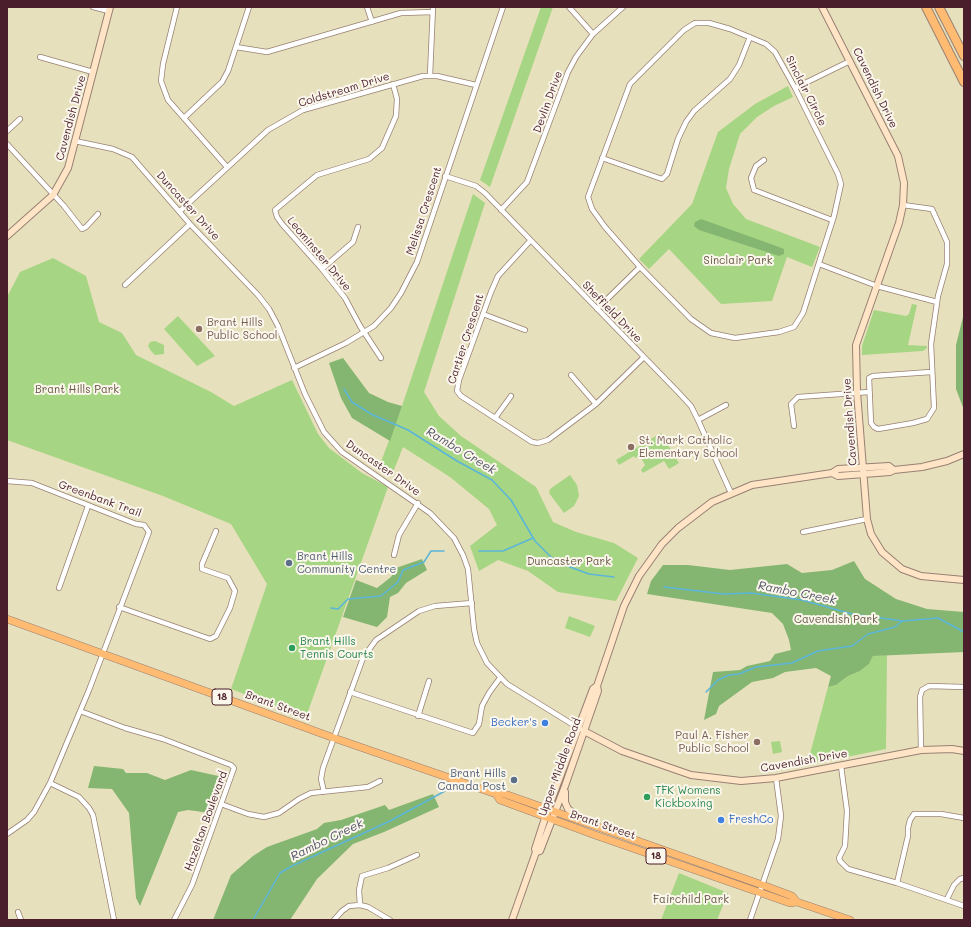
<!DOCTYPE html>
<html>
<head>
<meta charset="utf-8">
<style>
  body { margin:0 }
  #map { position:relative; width:971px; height:927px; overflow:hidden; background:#e7e0bc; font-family:Mali,sans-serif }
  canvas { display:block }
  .frame { position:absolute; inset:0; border:8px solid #4a1f2b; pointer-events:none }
</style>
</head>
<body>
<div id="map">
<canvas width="971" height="927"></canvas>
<div class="frame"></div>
</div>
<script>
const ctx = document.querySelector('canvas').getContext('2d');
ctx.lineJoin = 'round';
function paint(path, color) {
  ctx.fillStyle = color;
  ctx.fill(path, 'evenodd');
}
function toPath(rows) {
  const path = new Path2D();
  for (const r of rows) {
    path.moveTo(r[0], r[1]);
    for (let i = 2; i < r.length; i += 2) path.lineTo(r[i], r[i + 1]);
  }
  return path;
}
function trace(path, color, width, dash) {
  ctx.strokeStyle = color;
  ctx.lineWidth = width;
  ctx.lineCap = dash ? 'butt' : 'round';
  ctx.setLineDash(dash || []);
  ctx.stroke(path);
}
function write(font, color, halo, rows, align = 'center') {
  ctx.font = font + ' Mali,sans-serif';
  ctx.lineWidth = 4;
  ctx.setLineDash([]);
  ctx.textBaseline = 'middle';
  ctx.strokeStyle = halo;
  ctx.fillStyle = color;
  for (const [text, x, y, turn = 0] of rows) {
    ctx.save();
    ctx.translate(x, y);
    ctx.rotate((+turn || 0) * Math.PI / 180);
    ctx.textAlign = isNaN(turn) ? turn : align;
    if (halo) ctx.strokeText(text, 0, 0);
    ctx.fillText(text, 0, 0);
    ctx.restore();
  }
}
paint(toPath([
  [541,7,553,7,490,187,480,180],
  [788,86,793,97,774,106,757,117,740,134,729,169,726,188,733,204,746,219,820,247,812,267,787,257,772,301,721,304,669,249,649,269,639,259,692,204,718,132,755,104],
  [473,194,485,203,424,392,439,416,461,436,536,487,553,522,576,532,614,543,638,558,616,601,558,592,528,571,498,560,479,571,470,546,497,525,489,509,450,477,403,447,392,475,379,467,402,406],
  [53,258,86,276,99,322,122,333,136,355,211,392,234,406,292,380,318,434,329,448,362,473,388,487,306,717,231,689,267,584,231,524,163,496,7,440,7,297,20,272],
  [912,304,917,305,908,345,927,346,927,348,923,351,862,355,862,346,874,310,906,316,909,314],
  [178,316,215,356,197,366,164,329],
  [155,341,164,345,164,354,155,355,151,351,148,346,150,342],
  [661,433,679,463,669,469,664,461,643,473,641,470,645,465,640,456,635,458,634,456,619,465,616,460],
  [570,475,577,485,579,496,574,506,564,513,549,493,550,489],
  [569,616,595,626,590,637,565,628],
  [887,655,886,749,807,765,828,687,836,685,848,676,860,671,869,664,873,656],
  [780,741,782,752,773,754,771,742],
  [679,873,728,893,717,920,661,920]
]), '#a6d583');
paint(toPath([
  [701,219,779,247,784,249,784,254,779,256,699,230,694,226,695,222],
  [964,313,964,410,956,389,956,345],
  [343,358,369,393,388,402,402,406,390,441,352,418,341,398,329,363],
  [422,559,427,570,406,583,398,593,390,597,387,617,377,627,343,617,356,580,377,588,391,577,396,568],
  [854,561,865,579,896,599,927,609,964,612,964,652,873,656,869,664,860,671,848,676,836,685,828,687,831,676,816,668,785,672,773,678,752,682,719,706,716,714,704,720,713,672,740,670,747,666,770,661,775,654,791,650,789,640,783,624,772,613,647,594,651,581,663,565,688,565,730,570,787,564,802,573,832,570],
  [94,766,123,769,126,773,147,773,165,780,191,770,223,777,210,813,188,810,178,812,140,906,136,898,129,813,112,789,88,788],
  [433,794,439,807,384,832,353,844,317,879,290,920,213,920,231,875,253,856,267,847,317,829,324,823,341,820,385,805,389,810]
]), '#84b671');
trace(toPath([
  [344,389,352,402,371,414,408,430,457,461,492,480,511,500,535,541,552,558,570,567,589,574,614,577],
  [479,551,503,551,533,538],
  [664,587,724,594,751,593,802,600,852,614,903,621,938,618,964,632],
  [331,608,338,609,348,599,381,596,398,582,403,570,424,562,431,551,444,551],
  [706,692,718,680,729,675,739,674,756,667,792,663,818,651,852,646,868,634,895,627,902,621],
  [253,920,280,873,292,866,390,821,445,791]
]), '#5bb5d9', 1.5);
const street = toPath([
  [93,7,109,11],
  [177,7,163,64,161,81,168,100,227,167],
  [367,7,372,22],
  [569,7,593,34],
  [695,23,709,23,730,29,766,44,775,52,795,88,838,174,841,184,834,216,803,313,794,327,779,332,735,338,711,333,691,319,640,267,605,227,592,209,588,197,630,84,684,30,695,23],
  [236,47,267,52,401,13,433,12],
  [40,57,93,72],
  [430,75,433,7],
  [795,88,850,61],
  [184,118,222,82,228,71,249,7],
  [7,131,20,119],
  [75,141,113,149,132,157,190,224,258,295,269,309,278,326,305,394,324,432,342,452,430,513,454,538,463,555,468,569,474,629,477,643,487,663,507,684,580,729],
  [7,144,64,206,82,229,86,227,98,214],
  [602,158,662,179,667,174,678,139,686,122,694,111,730,79,739,65,750,37],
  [764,160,756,166,751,178,754,190,832,220],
  [445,176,476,186,485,193,678,392,691,406,698,420,731,493],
  [903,205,932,209,947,242,947,264,938,296,931,344,934,408,927,419,913,423,878,429,874,427,871,423,869,378,873,376,931,372],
  [501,210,527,182,568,72,576,57,593,34,623,7],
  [180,211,268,130,303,110,423,76,437,76,476,85],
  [530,241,498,276,491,292,459,380,457,391,461,396,532,442,538,443,548,440,596,404,644,357],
  [819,264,877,286,937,302],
  [322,269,353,242,358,227],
  [125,285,190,224],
  [597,309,640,267],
  [483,314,525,330],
  [381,358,360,326,345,298,322,269,282,224,277,217,275,210,317,175,369,159,382,148,396,116,397,99,393,84],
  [294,368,346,343,374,326,391,308,401,293,417,262,503,7],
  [571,375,596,404],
  [495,418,511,396],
  [698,420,726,405],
  [794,426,791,404,798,397,869,392],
  [7,481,32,483,136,524,144,525,149,532,89,690,50,783,34,812,27,820,7,834],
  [803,532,867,519],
  [394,555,399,535,418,503],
  [59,588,88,506],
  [119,607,210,639,216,636,230,608,235,591,228,578,202,569,202,564,216,531],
  [350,692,473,733,479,724,482,706,489,693,500,678],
  [80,711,125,728,163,739,231,765,234,768,192,885,174,920],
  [418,716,429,681],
  [921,750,920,697,922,690,929,686,964,687],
  [841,766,847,811,845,846,839,858,840,861,848,869,897,883,964,906],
  [50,783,79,797,89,808,93,815,114,920],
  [324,792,321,779,323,768,363,658,376,640,419,611,435,606,472,603],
  [221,804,248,814,264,817,279,813,299,799,311,793,368,787,380,781],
  [897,883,908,836,908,828,910,820,914,814,941,814,964,818],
  [947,899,954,885,960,879,964,878],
  [360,905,359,890,362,876,388,868,417,855],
  [18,912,21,920],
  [334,920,342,911,349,906,360,905,368,907,390,920],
  [750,920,778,839,781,816,776,778]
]);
const secondary = toPath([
  [822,7,898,156,904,183,903,205,899,223,856,345,857,392,867,519,871,534,882,552,902,569,921,576,964,580],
  [7,236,53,195,68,168,110,7],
  [832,473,838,476,890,472,894,470,922,467,947,461,964,454],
  [584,731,622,751,691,775,741,781,776,778,921,750,952,749,964,751],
  [565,792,565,802,568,809,581,819],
  [536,852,540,851,565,786,598,691,597,686,624,606,639,576,662,544,678,528,712,502,752,485,832,473,838,469,889,466,894,470],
  [512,920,536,852,535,849,548,809,593,689,597,686]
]);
const primary = toPath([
  [7,619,334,738,496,794,502,793,768,887,792,896,797,902],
  [496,794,500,800,595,835,790,903,797,902,850,920]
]);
const highway = toPath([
  [926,7,964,82],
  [939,7,964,56]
]);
trace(street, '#988074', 6);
trace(secondary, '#988074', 8);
trace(primary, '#988074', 8);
trace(highway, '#988074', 10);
trace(street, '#fff', 4.5);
trace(secondary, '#ffe4c6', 6);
trace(primary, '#ffbb71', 7);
trace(highway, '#ffbb71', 8);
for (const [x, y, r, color] of [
  [199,329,4,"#8d6e63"],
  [631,447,4,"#8d6e63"],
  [289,563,4,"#5c6f8a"],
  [292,648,4,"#2e9e5b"],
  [545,723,4,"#3f7fe0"],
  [757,742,4,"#8d6e63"],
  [514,780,4,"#5c6f8a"],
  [647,797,4,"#2e9e5b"],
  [721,820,4,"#3f7fe0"]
]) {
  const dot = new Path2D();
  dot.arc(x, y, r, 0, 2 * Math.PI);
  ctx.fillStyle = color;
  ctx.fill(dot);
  trace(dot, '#fbf7ec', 1.5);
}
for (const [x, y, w] of [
  [222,697,20],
  [656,856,20]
]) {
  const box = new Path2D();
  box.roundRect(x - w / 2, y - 8, w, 16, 3);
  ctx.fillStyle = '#fbf7ec';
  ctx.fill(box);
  trace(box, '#4a1f2b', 1);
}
write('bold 10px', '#4a1f2b', null, [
  ["18",222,697],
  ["18",656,856]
]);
write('11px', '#4a1f2b', '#fbf7ec', [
  ["Cavendish Drive",875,88,64],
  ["Coldstream Drive",344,90,-17],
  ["Sinclair Circle",806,91,63],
  ["Devlin Drive",548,102,-70],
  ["Cavendish Drive",71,118,-75],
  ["Duncaster Drive",188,206,48],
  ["Melissa Crescent",424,211,-72],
  ["Leominster Drive",319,254,50],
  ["Sheffield Drive",612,312,46],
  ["Cartier Crescent",466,339,-72],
  ["Cavendish Drive",850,422,-94],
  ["Duncaster Drive",383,468,35],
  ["Greenbank Trail",100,499,20],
  ["Brant Street",278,706,20],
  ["Cavendish Drive",804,761,-10],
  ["Upper Middle Road",560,767,-70],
  ["Hazelton Boulevard",206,821,-70],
  ["Brant Street",603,825,19]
]);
write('11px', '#665645', '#fbf7ec', [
  ["Sinclair Park",738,261],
  ["Brant Hills Park",77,390],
  ["Duncaster Park",569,562],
  ["Cavendish Park",836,620],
  ["Fairchild Park",691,900]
]);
write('11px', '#785e54', '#fbf7ec', [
  ["Brant Hills",207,323],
  ["Public School",207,336],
  ["St. Mark Catholic",639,441],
  ["Elementary School",639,454],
  ["Paul A. Fisher",749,736,"right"],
  ["Public School",749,749,"right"]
], 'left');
write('11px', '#4e5e75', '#fbf7ec', [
  ["Brant Hills",297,557],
  ["Community Centre",297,570],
  ["Brant Hills",506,774,"right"],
  ["Canada Post",506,787,"right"]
], 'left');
write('11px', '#27864d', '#fbf7ec', [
  ["Brant Hills",300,642],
  ["Tennis Courts",300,655],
  ["TFK Womens",655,791],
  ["Kickboxing",655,804]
], 'left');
write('11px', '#366cbe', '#fbf7ec', [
  ["Becker's",537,723],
  ["FreshCo",729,820,"left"]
], 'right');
write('italic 12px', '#505468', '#fbf7ec', [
  ["Rambo Creek",461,451,31],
  ["Rambo Creek",797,593,11],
  ["Rambo Creek",327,840,-26]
]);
</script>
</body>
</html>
